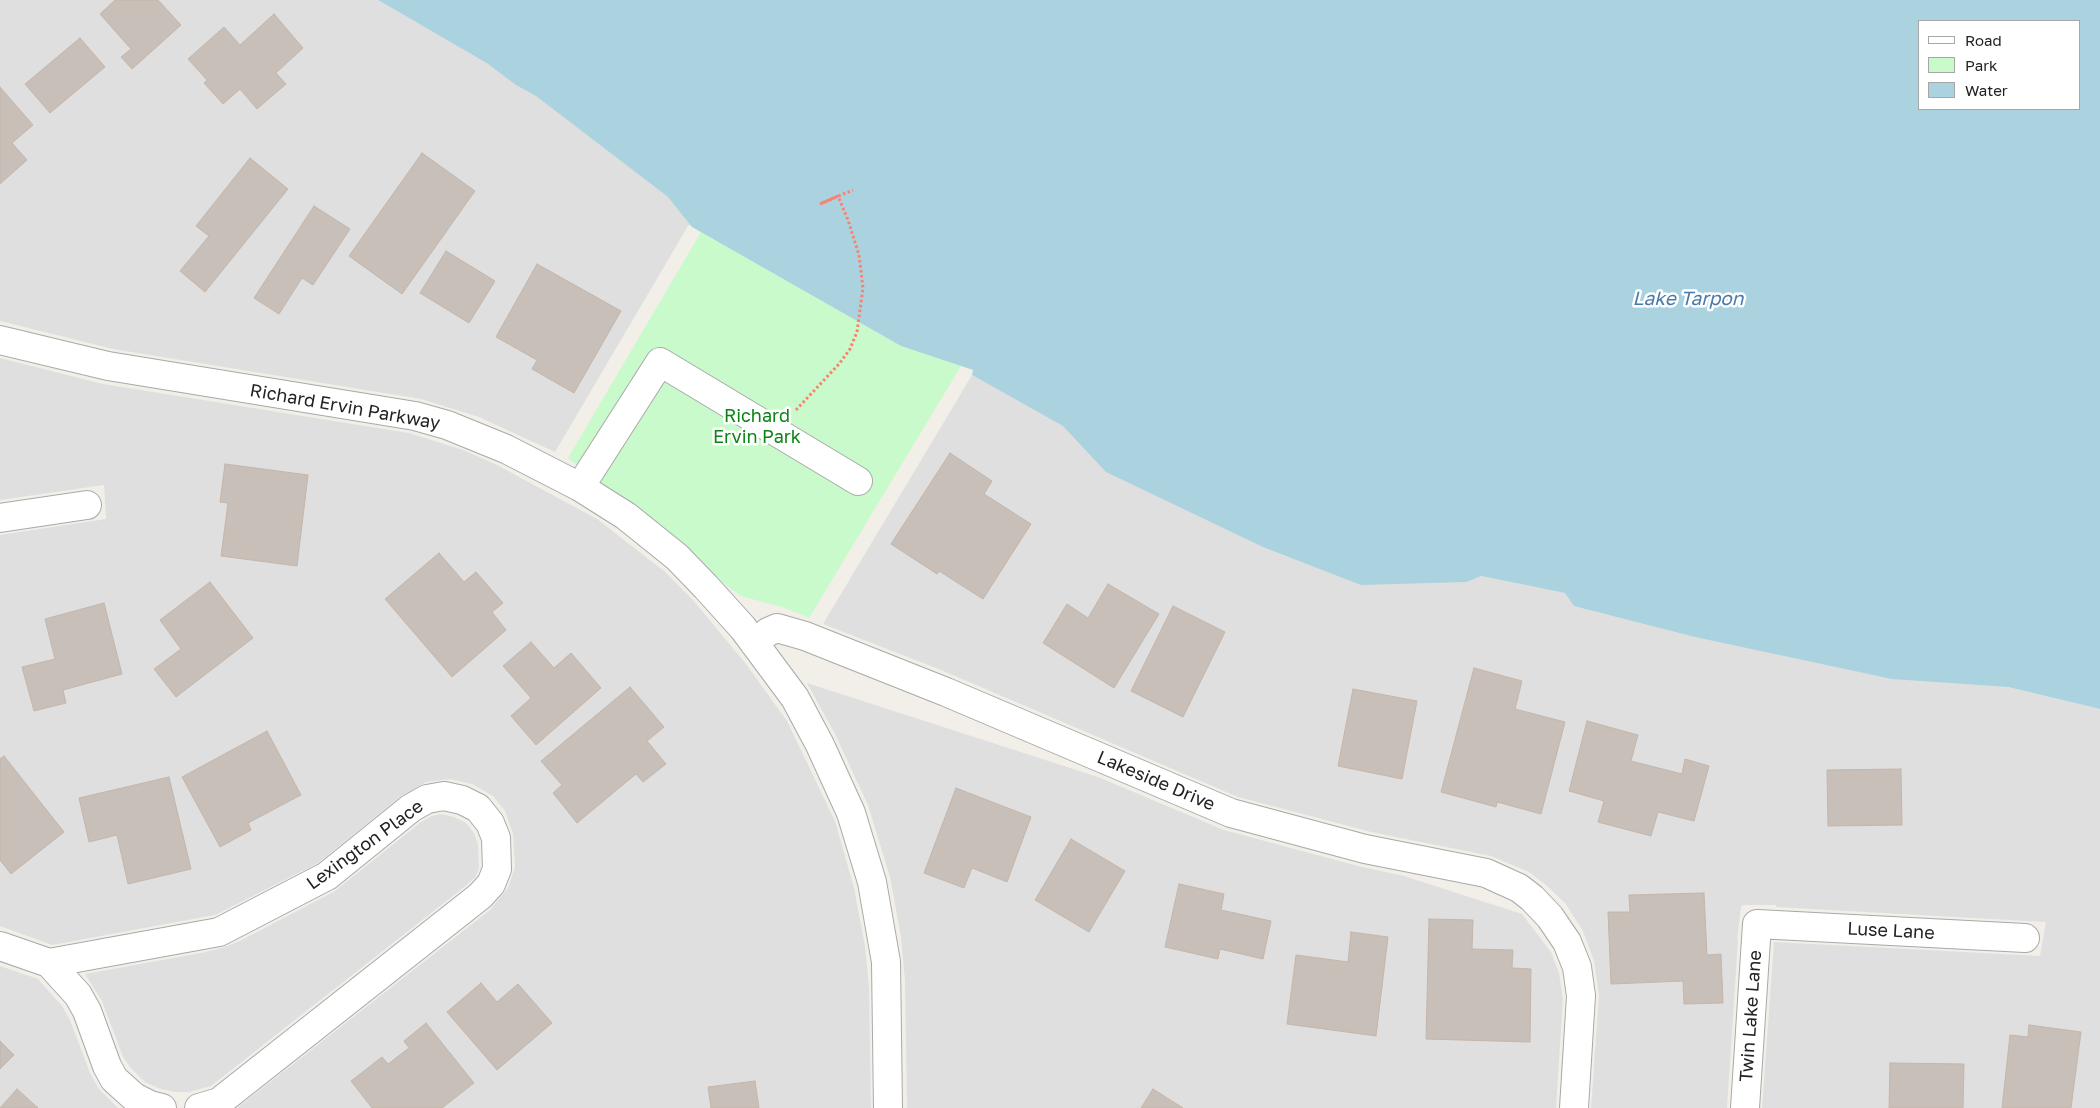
<!DOCTYPE html>
<html>
<head>
<meta charset="utf-8">
<style>
  body { margin:0 }
  #map { position:relative; width:2100px; height:1108px; overflow:hidden; background:#f2efe9; font-family:"Golos Text",sans-serif }
  canvas { display:block }
  .legend { position:absolute; left:1918px; top:20px; width:162px; height:90px; box-sizing:border-box; background:#fff; border:1px solid #a7a7a7; margin:0; padding:6px 9px; list-style:none; font-size:15px; color:#222 }
  .legend li { display:flex; align-items:center; gap:10px; height:25px }
  .legend b { width:25px; border:1px solid #a7a7a7 }
</style>
</head>
<body>
<div id="map">
<canvas width="2100" height="1108"></canvas>
<ul class="legend">
<li><b style="height:6px;background:#fff"></b>Road</li>
<li><b style="height:14px;background:#c8facc"></b>Park</li>
<li><b style="height:14px;background:#aad3df"></b>Water</li>
</ul>
</div>
<script>
const ctx = document.querySelector('canvas').getContext('2d');
ctx.lineJoin = 'round';
function paint(path, color) {
  ctx.fillStyle = color;
  ctx.fill(path, 'evenodd');
}
function toPath(rows) {
  const path = new Path2D();
  for (const r of rows) {
    path.moveTo(r[0], r[1]);
    for (let i = 2; i < r.length; i += 2) path.lineTo(r[i], r[i + 1]);
  }
  return path;
}
function trace(path, color, width, dash) {
  ctx.strokeStyle = color;
  ctx.lineWidth = width;
  ctx.lineCap = dash ? 'butt' : 'round';
  ctx.setLineDash(dash || []);
  ctx.stroke(path);
}
function write(font, color, halo, rows, align = 'center') {
  ctx.font = font + ' "Golos Text",sans-serif';
  ctx.lineWidth = 5;
  ctx.setLineDash([]);
  ctx.textBaseline = 'middle';
  ctx.strokeStyle = halo;
  ctx.fillStyle = color;
  for (const [text, x, y, turn = 0] of rows) {
    ctx.save();
    ctx.translate(x, y);
    ctx.rotate((+turn || 0) * Math.PI / 180);
    ctx.textAlign = isNaN(turn) ? turn : align;
    if (halo) ctx.strokeText(text, 0, 0);
    ctx.fillText(text, 0, 0);
    ctx.restore();
  }
}
paint(toPath([
  [0,0,378,0,517,81,701,222,688,226,555,452,479,417,421,399,113,349,0,321],
  [0,358,103,384,409,433,463,450,497,465,597,519,664,571,692,599,746,664,787,721,835,821,854,888,865,946,869,987,871,1108,237,1108,490,910,508,888,515,867,513,834,505,811,493,796,472,784,450,779,426,782,401,796,318,863,215,915,52,945,0,926,0,535,106,519,104,485,0,500],
  [972,375,1137,466,1460,572,1844,648,2100,709,2100,1108,1762,1108,1774,942,2040,956,2046,922,1776,907,1776,905,1743,905,1741,907,1737,940,1738,940,1727,1108,1591,1108,1599,995,1594,961,1583,931,1565,903,1546,885,1529,872,1491,856,1371,832,1238,797,941,670,823,624],
  [807,683,1098,777,1224,830,1358,866,1404,876,1522,914,1551,952,1559,973,1563,999,1556,1108,907,1108,905,981,901,937,890,877,868,805,836,736],
  [441,814,454,817,466,823,474,833,478,844,479,868,476,876,468,884,211,1086,189,1092,175,1092,158,1088,145,1082,130,1067,123,1057,102,1001,85,974,201,953,222,948,240,941,335,891,421,822,432,816],
  [0,966,38,979,62,1006,70,1020,90,1073,99,1089,118,1108,0,1108]
]), '#e0dfdf');
paint(toPath([
  [701,232,901,346,961,366,809,618,785,608,741,596,718,579,686,549,568,458]
]), '#c8facc');
paint(toPath([
  [378,0,2100,0,2100,709,2008,687,1892,679,1695,637,1574,606,1565,593,1481,576,1466,582,1361,585,1263,547,1106,472,1063,426,972,375,973,370,901,346,692,227,668,197,536,96,516,85,488,64],
  [2079,21,2079,109,1919,109,1919,21]
]), '#aad3df');
const building = toPath([
  [115,0,158,0,181,25,132,69,121,57,131,49,100,14,115,0],
  [274,14,303,48,276,73,286,84,257,109,240,89,223,104,204,83,207,80,188,59,224,27,240,45,274,14],
  [80,38,105,67,50,113,25,84,80,38],
  [0,87,33,125,12,143,27,160,0,184,0,87],
  [422,153,475,191,402,294,349,256,422,153],
  [250,158,288,189,205,292,180,271,209,236,196,226,250,158],
  [314,206,350,229,313,285,302,278,279,314,254,298,314,206],
  [446,251,495,281,469,323,420,293,446,251],
  [537,264,621,311,574,393,532,369,537,360,496,337,537,264],
  [950,453,992,481,984,494,1031,524,983,599,939,571,937,574,891,544,950,453],
  [225,464,308,475,297,566,221,556,228,503,220,502,225,464],
  [439,553,464,582,476,572,503,603,492,612,506,630,452,677,385,599,439,553],
  [210,582,253,638,176,697,154,669,181,649,160,620,210,582],
  [1108,584,1159,614,1114,688,1043,643,1067,604,1088,618,1108,584],
  [104,603,122,674,63,690,66,703,34,711,22,667,55,659,45,619,104,603],
  [1173,606,1225,632,1183,717,1131,691,1173,606],
  [531,642,554,668,571,653,601,688,536,745,511,716,531,698,503,666,531,642],
  [1474,668,1522,681,1515,709,1565,722,1541,814,1497,802,1496,807,1441,792,1474,668],
  [630,687,664,727,647,741,666,764,643,782,636,774,577,823,553,793,562,785,541,761,630,687],
  [1353,689,1417,701,1402,779,1338,766,1353,689],
  [1587,721,1638,735,1631,761,1682,774,1685,759,1709,766,1694,821,1658,812,1651,836,1598,822,1604,801,1569,791,1587,721],
  [267,731,301,795,248,823,251,830,220,847,182,777,267,731],
  [4,756,64,832,11,874,0,860,0,759,4,756],
  [1901,769,1902,825,1828,826,1827,770,1901,769],
  [169,777,191,869,128,884,117,835,89,842,79,798,169,777],
  [956,788,1031,817,1007,882,972,868,964,888,924,873,956,788],
  [1071,839,1125,871,1089,932,1035,900,1071,839],
  [1179,884,1224,894,1221,910,1271,921,1263,959,1220,949,1218,959,1165,947,1179,884],
  [1704,893,1707,955,1721,954,1723,1003,1684,1004,1683,981,1611,984,1608,912,1630,912,1629,895,1704,893],
  [1429,919,1473,920,1472,949,1513,950,1512,968,1531,969,1530,1042,1426,1039,1429,919],
  [1351,932,1388,937,1376,1036,1287,1024,1296,955,1348,962,1351,932],
  [481,983,497,1002,518,984,552,1023,497,1070,447,1012,481,983],
  [426,1023,474,1083,442,1108,372,1108,351,1081,382,1057,388,1064,409,1048,404,1041,426,1023],
  [2029,1025,2081,1032,2071,1108,2002,1108,2010,1035,2028,1037,2029,1025],
  [0,1041,14,1055,0,1069,0,1041],
  [1890,1063,1964,1064,1963,1108,1889,1108,1890,1063],
  [755,1081,759,1108,711,1108,708,1087,755,1081],
  [17,1089,38,1108,0,1108,17,1089],
  [1153,1089,1183,1108,1141,1108,1153,1089]
]);
paint(building, '#c7bfb8');
trace(building, '#c4b6ab', 1);
const minor = toPath([
  [0,340,108,366,415,416,447,425,506,449,580,487,626,516,677,557,706,587,743,628,795,698,820,745,851,813,872,882,886,962,888,1108],
  [580,487,660,362,858,481],
  [0,518,87,505],
  [754,643,768,632,777,628,805,636,946,692,1231,813,1365,849,1486,873,1519,888,1532,898,1550,917,1567,942,1577,967,1581,996,1574,1108],
  [0,946,49,963],
  [162,1108,150,1105,134,1097,114,1079,107,1066,87,1011,78,995,49,963,219,932,327,876,411,808,427,799,444,796,462,800,478,808,490,823,496,838,497,869,491,884,480,896,219,1102,199,1108],
  [1745,1108,1757,924,2025,938]
]);
trace(minor, '#a9a9a9', 30);
trace(toPath([
  [796,410,839,364,850,349,857,332,863,288,859,255,848,220,838,196,820,204,853,190]
]), '#fa8072', 3, [2.5, 2.5]);
trace(minor, '#fff', 28);
write('18px', '#222', '#fff', [
  ["Richard Ervin Parkway",345,407,10],
  ["Lakeside Drive",1156,781,23],
  ["Lexington Place",365,845,-36],
  ["Luse Lane",1891,931,3],
  ["Twin Lake Lane",1751,1016,-86]
]);
write('18px', '#0c8416', '#fff', [
  ["Richard",757,416],
  ["Ervin Park",757,437]
]);
write('italic 19px', '#4a7aab', '#fff', [
  ["Lake Tarpon",1688,299]
]);
</script>
</body>
</html>
